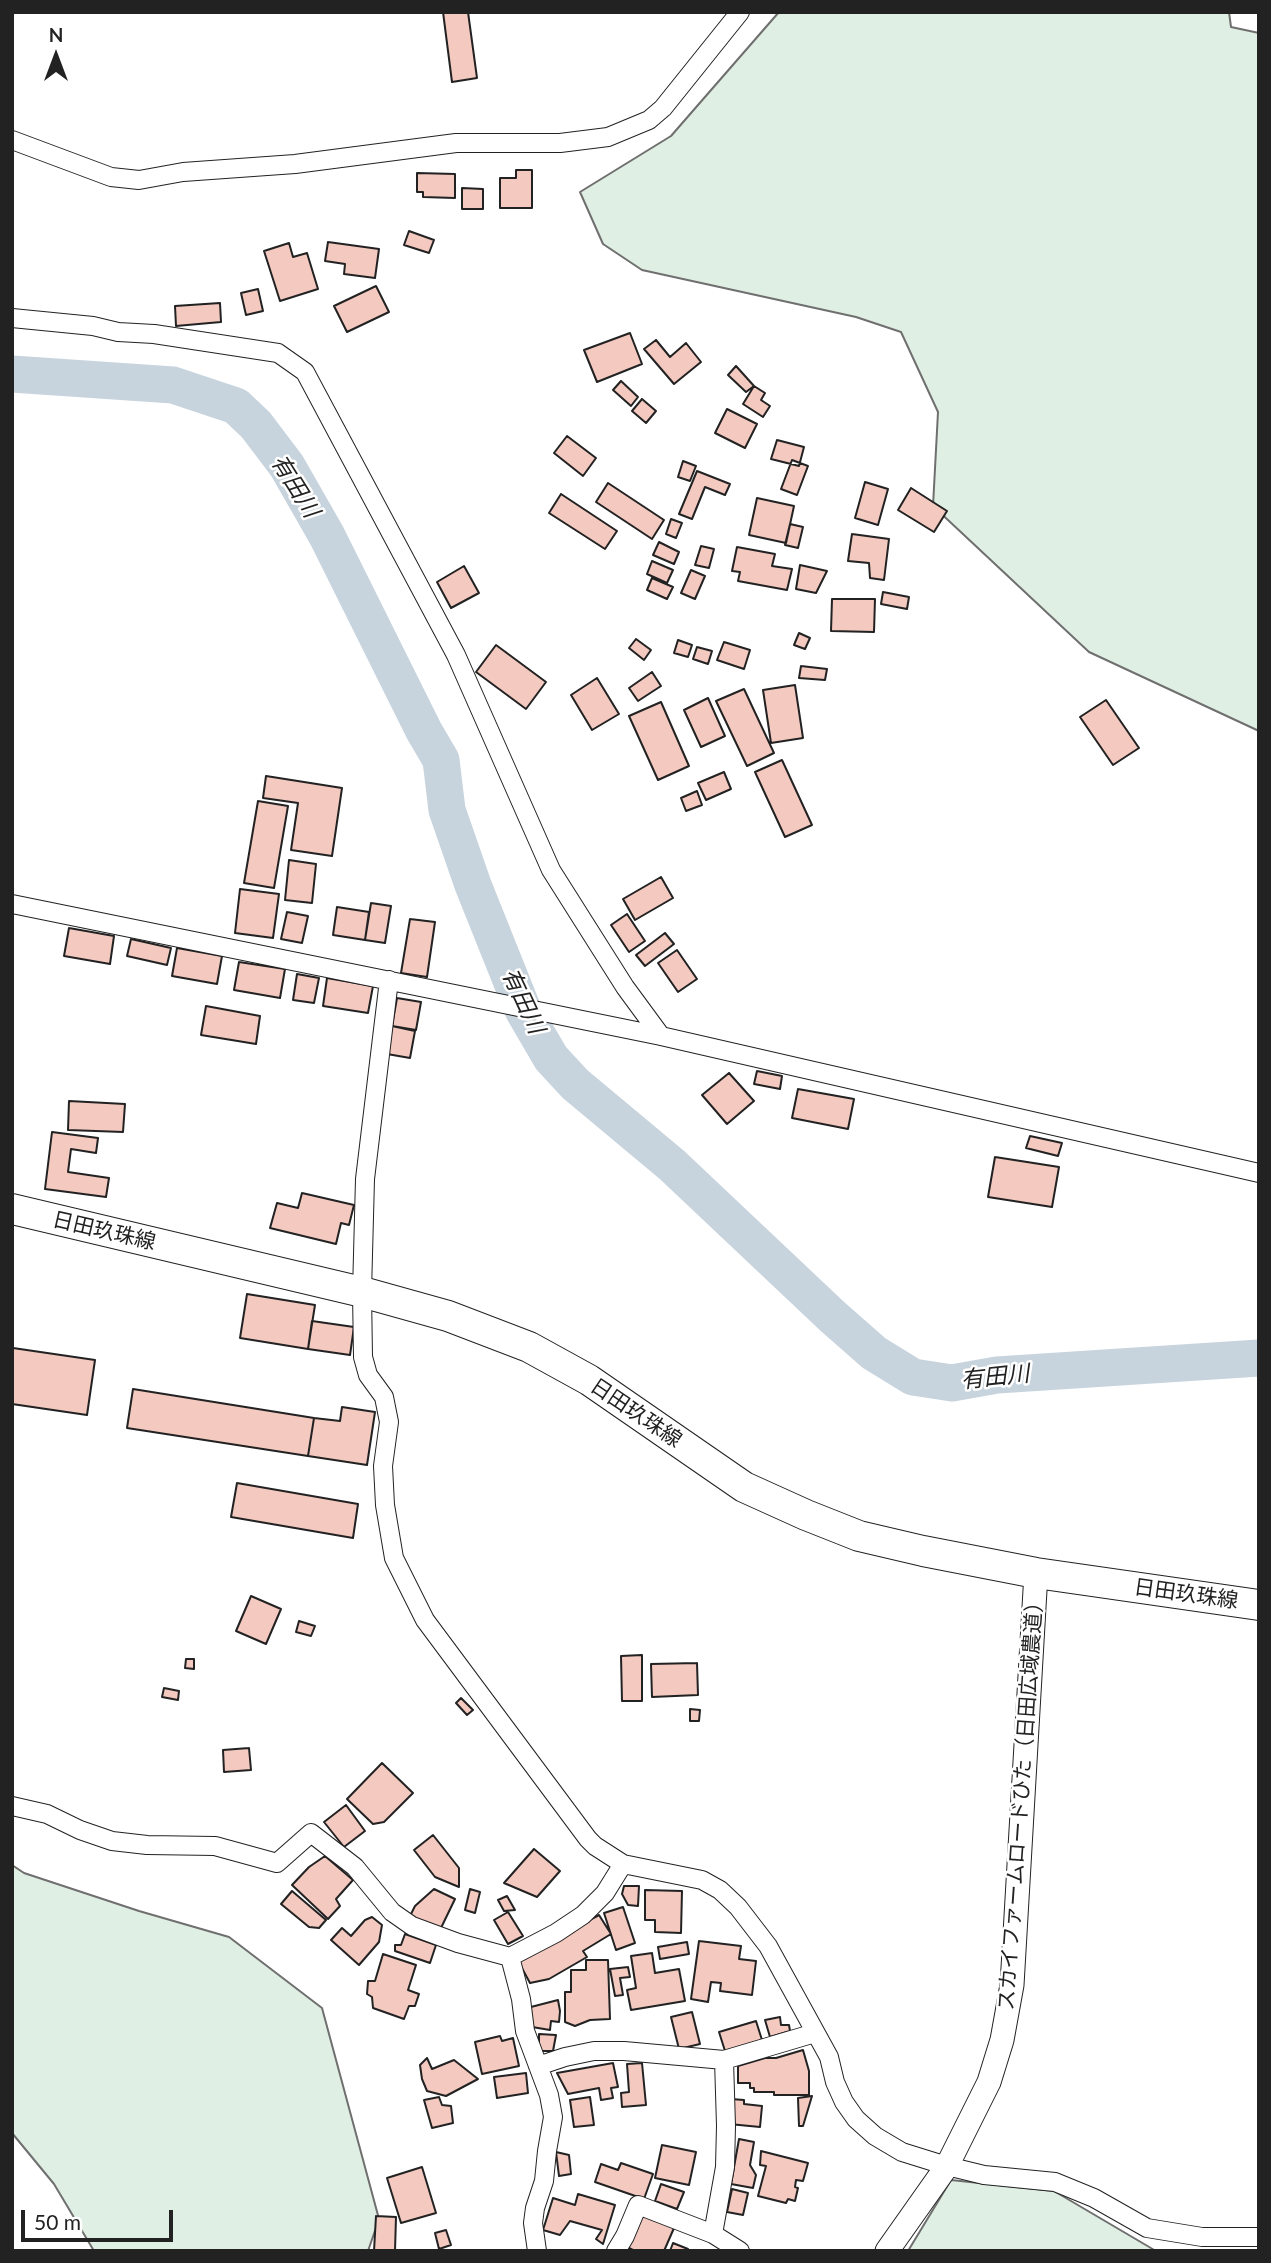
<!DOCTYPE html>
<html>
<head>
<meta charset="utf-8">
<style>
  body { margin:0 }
  #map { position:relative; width:1271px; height:2263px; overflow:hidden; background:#fff; font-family:Lato,sans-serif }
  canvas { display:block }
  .frame { position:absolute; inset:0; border:14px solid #222; pointer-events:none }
  .north { position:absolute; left:21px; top:21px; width:70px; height:70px; -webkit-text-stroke:5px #fff; paint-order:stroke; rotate:0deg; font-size:19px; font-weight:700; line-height:28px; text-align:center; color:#222 }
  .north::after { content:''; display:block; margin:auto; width:24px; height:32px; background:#222; clip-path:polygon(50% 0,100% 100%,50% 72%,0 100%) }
  .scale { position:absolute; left:21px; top:2210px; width:152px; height:32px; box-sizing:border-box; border:4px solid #222; border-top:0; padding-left:9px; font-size:21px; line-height:24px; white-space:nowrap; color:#222; -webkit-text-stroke:5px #fff; paint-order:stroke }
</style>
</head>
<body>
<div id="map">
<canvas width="1271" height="2263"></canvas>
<div class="frame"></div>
<div class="north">N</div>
<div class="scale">50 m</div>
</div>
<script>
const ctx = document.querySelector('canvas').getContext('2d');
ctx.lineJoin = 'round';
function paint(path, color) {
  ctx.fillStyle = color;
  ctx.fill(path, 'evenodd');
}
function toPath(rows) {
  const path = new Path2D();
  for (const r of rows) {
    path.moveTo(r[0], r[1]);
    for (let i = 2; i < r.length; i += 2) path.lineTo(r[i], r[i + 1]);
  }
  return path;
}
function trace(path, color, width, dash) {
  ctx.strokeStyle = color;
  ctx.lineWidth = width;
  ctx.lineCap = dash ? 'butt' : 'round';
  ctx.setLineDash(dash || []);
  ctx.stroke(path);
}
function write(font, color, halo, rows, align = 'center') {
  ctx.font = font + ' Lato,"Noto Sans JP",sans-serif';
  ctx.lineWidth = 5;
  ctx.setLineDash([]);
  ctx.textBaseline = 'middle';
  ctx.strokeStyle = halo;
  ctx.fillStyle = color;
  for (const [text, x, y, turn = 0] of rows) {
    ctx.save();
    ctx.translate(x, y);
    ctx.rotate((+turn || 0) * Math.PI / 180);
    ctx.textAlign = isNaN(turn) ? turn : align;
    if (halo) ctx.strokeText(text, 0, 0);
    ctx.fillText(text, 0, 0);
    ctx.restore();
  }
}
const green = toPath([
  [779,12,1229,12,1231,27,1259,33,1259,731,1089,652,933,506,938,412,901,332,856,317,642,270,603,244,580,192,671,136,779,12],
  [12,1865,24,1873,139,1911,229,1937,322,2008,379,2219,368,2251,94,2251,54,2184,12,2133,12,1865],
  [951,2180,1054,2191,1156,2251,908,2251,951,2180]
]);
paint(green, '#e0efe3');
trace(green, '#6f6f6f', 2);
trace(toPath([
  [12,374,173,385,236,406,256,425,287,466,327,536,424,731,441,760,447,810,473,885,523,1010,551,1058,575,1084,672,1165,833,1317,874,1353,913,1377,952,1383,997,1375,1259,1358]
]), '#c7d3dd', 37);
const building = toPath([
  [443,12,468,12,477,78,452,82,443,12],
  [516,170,532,170,532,208,500,208,500,178,516,178,516,170],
  [417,173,455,174,455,198,423,197,423,192,417,192,417,173],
  [462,188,483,189,483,209,462,209,462,188],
  [409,231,434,240,429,253,404,245,409,231],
  [328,242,379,249,375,278,344,274,345,264,325,261,328,242],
  [289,243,293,257,307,253,318,289,280,301,264,251,289,243],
  [376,286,389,312,347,332,334,306,376,286],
  [258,289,263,311,246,315,241,293,258,289],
  [220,303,221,322,176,326,175,306,220,303],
  [630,333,642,364,597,382,584,350,630,333],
  [656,340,670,357,686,343,701,362,674,384,644,349,656,340],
  [736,366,754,386,746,392,728,375,736,366],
  [621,381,638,397,631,406,613,390,621,381],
  [754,386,765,393,761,400,770,406,763,417,743,404,754,386],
  [642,399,656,411,646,423,632,411,642,399],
  [727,409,757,424,745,448,715,433,727,409],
  [567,436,596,458,583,476,554,453,567,436],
  [777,440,804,447,799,466,771,459,777,440],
  [792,460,808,466,797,495,781,489,792,460],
  [683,461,696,466,690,481,678,477,683,461],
  [697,471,730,484,725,495,705,487,692,519,679,514,697,471],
  [865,482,888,489,878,525,855,518,865,482],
  [608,483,664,520,652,539,596,502,608,483],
  [911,488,947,511,934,532,898,510,911,488],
  [561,494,617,531,605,549,549,513,561,494],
  [757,498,794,506,786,543,749,535,757,498],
  [671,519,682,523,676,538,666,534,671,519],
  [790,524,803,527,798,548,785,545,790,524],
  [852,534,889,539,884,580,870,578,869,563,848,561,852,534],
  [659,542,679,552,674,564,653,555,659,542],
  [701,546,714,549,709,568,695,565,701,546],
  [737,547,775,554,772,566,792,569,787,590,738,581,740,572,732,571,737,547],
  [652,561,673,570,667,583,647,574,652,561],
  [800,565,827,571,816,593,796,589,800,565],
  [464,566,479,593,451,608,437,582,464,566],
  [691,570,705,576,695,599,681,593,691,570],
  [652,578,673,587,667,599,647,590,652,578],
  [883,592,909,597,907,609,881,604,883,592],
  [832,599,875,599,874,632,831,631,832,599],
  [799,633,810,638,805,649,794,645,799,633],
  [636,639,651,650,644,660,629,648,636,639],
  [678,640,692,645,688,657,674,653,678,640],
  [724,642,750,650,744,669,717,660,724,642],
  [496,645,546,682,526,709,476,672,496,645],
  [697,647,712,651,708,664,693,659,697,647],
  [801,666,827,669,825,680,799,678,801,666],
  [652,672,661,686,638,701,629,688,652,672],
  [597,678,619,714,592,730,571,695,597,678],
  [795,685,803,738,771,743,763,690,795,685],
  [744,689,774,753,747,766,716,701,744,689],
  [708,698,725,736,701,747,684,710,708,698],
  [1106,700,1139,748,1113,765,1080,717,1106,700],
  [661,702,689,766,658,780,629,716,661,702],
  [782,760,812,825,785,837,755,772,782,760],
  [724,772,731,789,706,800,698,783,724,772],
  [266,776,342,788,332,856,291,850,298,803,263,798,266,776],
  [697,791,702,805,686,811,681,798,697,791],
  [258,801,288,806,274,888,244,883,258,801],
  [289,860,316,864,312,903,285,900,289,860],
  [661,877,673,898,635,920,623,899,661,877],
  [240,889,279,894,273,938,235,933,240,889],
  [371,903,391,906,385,943,365,940,371,903],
  [337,907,369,912,365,940,333,935,337,907],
  [287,912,308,916,302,943,281,939,287,912],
  [627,914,645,941,629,952,611,925,627,914],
  [410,919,435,922,427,977,401,973,410,919],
  [69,928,114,936,110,964,64,956,69,928],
  [665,933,674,944,645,966,636,955,665,933],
  [131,939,171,948,167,965,127,956,131,939],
  [177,948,222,956,217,984,172,976,177,948],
  [677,950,697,979,678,992,658,963,677,950],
  [239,962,285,969,280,998,234,990,239,962],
  [297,974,319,978,314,1003,293,1000,297,974],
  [327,978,373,986,368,1013,323,1006,327,978],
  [397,998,421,1002,416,1030,392,1026,397,998],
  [206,1006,260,1016,256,1044,201,1035,206,1006],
  [392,1026,415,1031,410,1058,387,1054,392,1026],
  [757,1071,782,1076,780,1089,754,1084,757,1071],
  [729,1073,754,1101,727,1124,702,1095,729,1073],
  [798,1089,854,1099,848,1129,792,1118,798,1089],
  [69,1101,125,1104,123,1132,68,1130,69,1101],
  [52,1132,98,1138,96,1153,71,1149,68,1172,109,1178,106,1197,45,1189,52,1132],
  [1030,1136,1062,1143,1058,1156,1026,1148,1030,1136],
  [995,1157,1059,1167,1052,1207,988,1197,995,1157],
  [302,1193,354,1205,349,1225,341,1223,336,1244,270,1228,277,1203,298,1208,302,1193],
  [247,1294,315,1305,308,1349,240,1338,247,1294],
  [312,1321,354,1327,350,1355,308,1349,312,1321],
  [13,1348,95,1360,87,1415,12,1404,13,1348],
  [133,1389,314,1418,308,1456,127,1428,133,1389],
  [342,1407,375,1412,367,1465,308,1456,314,1418,340,1421,342,1407],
  [237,1483,358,1504,353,1538,231,1517,237,1483],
  [251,1596,281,1609,266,1644,236,1631,251,1596],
  [299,1621,315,1626,311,1636,296,1632,299,1621],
  [642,1655,642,1701,622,1701,621,1656,642,1655],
  [186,1659,194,1659,194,1669,185,1668,186,1659],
  [697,1663,698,1695,652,1697,651,1664,697,1663],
  [164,1688,179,1691,178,1700,162,1697,164,1688],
  [461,1698,473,1710,467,1715,456,1703,461,1698],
  [690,1709,700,1710,699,1721,690,1721,690,1709],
  [249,1748,251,1770,224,1772,223,1750,249,1748],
  [382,1763,413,1793,384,1822,373,1824,347,1799,382,1763],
  [346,1805,365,1831,344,1847,324,1822,346,1805],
  [433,1835,459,1868,459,1887,435,1877,414,1850,433,1835],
  [534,1849,560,1871,537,1897,504,1883,534,1849],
  [325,1856,353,1880,336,1899,340,1906,328,1919,292,1885,309,1867,325,1856],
  [624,1886,639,1886,638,1906,628,1905,622,1894,624,1886],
  [434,1889,455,1899,440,1930,410,1916,415,1906,434,1889],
  [470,1889,480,1892,475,1913,465,1910,470,1889],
  [645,1890,682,1891,681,1933,655,1932,655,1920,645,1920,645,1890],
  [292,1891,326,1920,319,1928,309,1927,281,1904,292,1891],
  [507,1896,515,1910,504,1911,498,1900,507,1896],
  [623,1907,635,1943,616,1950,604,1913,623,1907],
  [508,1912,523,1936,508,1944,494,1920,508,1912],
  [599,1915,611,1934,583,1951,587,1957,549,1979,530,1983,517,1959,599,1915],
  [372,1917,382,1925,379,1942,359,1965,331,1940,342,1928,351,1936,365,1920,372,1917],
  [405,1934,436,1945,430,1963,395,1951,395,1945,401,1945,405,1934],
  [699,1941,741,1946,739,1959,756,1961,752,1995,720,1991,721,1983,711,1982,708,2002,691,1999,699,1941],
  [687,1942,689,1954,660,1959,658,1947,687,1942],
  [652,1953,655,1973,679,1969,685,2001,631,2010,627,1990,636,1988,631,1956,652,1953],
  [383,1954,416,1965,408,1990,419,1994,415,2006,409,2006,404,2019,373,2008,372,1997,367,1994,368,1981,375,1981,383,1954],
  [586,1960,608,1960,610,2019,590,2020,575,2026,565,2022,565,1992,571,1992,571,1970,586,1970,586,1960],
  [628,1967,630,1977,620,1978,623,1995,615,1996,610,1969,628,1967],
  [558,2000,560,2011,559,2022,551,2021,550,2030,532,2027,527,2008,558,2000],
  [692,2012,700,2044,679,2049,671,2017,692,2012],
  [780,2017,781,2025,789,2025,790,2031,770,2037,765,2020,780,2017],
  [756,2021,762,2040,725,2051,719,2032,756,2021],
  [539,2034,556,2035,553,2051,539,2051,539,2034],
  [500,2036,502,2041,513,2038,519,2066,482,2074,475,2042,500,2036],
  [803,2050,809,2071,809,2095,774,2095,774,2092,754,2092,754,2088,750,2088,750,2083,738,2083,738,2066,765,2058,776,2058,803,2050],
  [427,2058,432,2069,454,2060,478,2079,446,2096,427,2091,422,2079,420,2065,427,2058],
  [613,2063,618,2087,611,2088,613,2098,601,2100,599,2088,568,2094,557,2073,613,2063],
  [642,2063,646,2105,622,2107,621,2093,629,2092,627,2064,642,2063],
  [526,2073,528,2093,497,2098,494,2077,526,2073],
  [812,2096,803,2126,799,2126,798,2098,812,2096],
  [439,2097,442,2105,451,2106,453,2123,432,2128,424,2100,439,2097],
  [590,2097,594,2125,574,2127,570,2100,590,2097],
  [731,2099,744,2100,744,2104,762,2106,760,2127,729,2124,731,2099],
  [739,2139,754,2142,750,2165,756,2175,753,2188,731,2184,739,2139],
  [662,2145,696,2152,689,2185,655,2178,662,2145],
  [761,2151,808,2163,803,2181,796,2180,795,2187,798,2188,795,2201,788,2199,786,2203,758,2196,766,2166,760,2165,761,2151],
  [556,2152,569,2155,571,2174,559,2176,556,2152],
  [621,2163,653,2174,644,2199,595,2182,601,2164,618,2170,621,2163],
  [422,2167,436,2213,401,2223,387,2178,422,2167],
  [661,2184,684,2192,677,2209,655,2201,661,2184],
  [732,2189,748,2193,743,2215,727,2212,732,2189],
  [578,2194,615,2205,603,2244,596,2239,602,2230,570,2221,560,2235,543,2230,553,2198,575,2205,578,2194],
  [642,2213,674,2228,664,2251,635,2251,627,2247,642,2213],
  [376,2216,396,2217,395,2251,374,2251,376,2216],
  [446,2230,451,2245,439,2249,435,2233,446,2230],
  [673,2243,688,2249,687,2251,670,2251,673,2243]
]);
paint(building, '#f3c9c0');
trace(building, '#222', 2);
const minor = toPath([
  [12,140,111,177,139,180,183,172,295,164,456,143,560,143,608,137,649,120,663,108,740,12],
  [12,318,93,326,118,332,154,334,278,353,305,372,456,655,551,870,625,987,661,1036],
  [12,904,661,1036,1259,1173],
  [389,980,365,1179,362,1292,363,1357,368,1375,384,1397,389,1422,383,1466,385,1505,394,1558,425,1620,588,1839,595,1846,623,1864,702,1880,720,1890,738,1907,768,1946,829,2057,835,2082,844,2102,856,2119,875,2136,902,2152,947,2166,984,2175,1055,2182,1094,2198,1147,2228,1202,2237,1259,2237],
  [12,1806,47,1814,80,1830,112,1841,147,1845,215,1846,277,1863,311,1833,355,1867,392,1912,412,1926,458,1943,510,1957,556,1933,583,1915,605,1893,623,1864],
  [510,1957,521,1999,525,2031,549,2095,553,2117,547,2151,544,2181,535,2208,533,2223,537,2251],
  [538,2066,565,2057,594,2051,624,2051,724,2060,815,2033],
  [713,2234,725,2167,726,2126,724,2060],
  [616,2251,625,2236,638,2205,713,2234,740,2251]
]);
const tertiary = toPath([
  [887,2251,947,2166,989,2082,1002,2040,1012,1985,1036,1573]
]);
const primary = toPath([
  [12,1209,362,1292,448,1316,529,1347,589,1380,744,1487,806,1515,859,1536,923,1551,1036,1573,1259,1605]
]);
trace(minor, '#222', 20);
trace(tertiary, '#222', 25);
trace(primary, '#222', 32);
trace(minor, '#fff', 18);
trace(tertiary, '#fff', 23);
trace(primary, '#fff', 30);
write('21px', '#222', '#fff', [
  ["日田玖珠線",104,1231,13],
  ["日田玖珠線",636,1413,34],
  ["日田玖珠線",1186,1594,8],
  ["スカイファームロードひた（日田広域農道）",1021,1801,-86]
]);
write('italic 23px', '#222', '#fff', [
  ["有田川",295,486,58],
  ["有田川",523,1001,65],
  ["有田川",995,1377,-6]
]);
</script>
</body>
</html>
